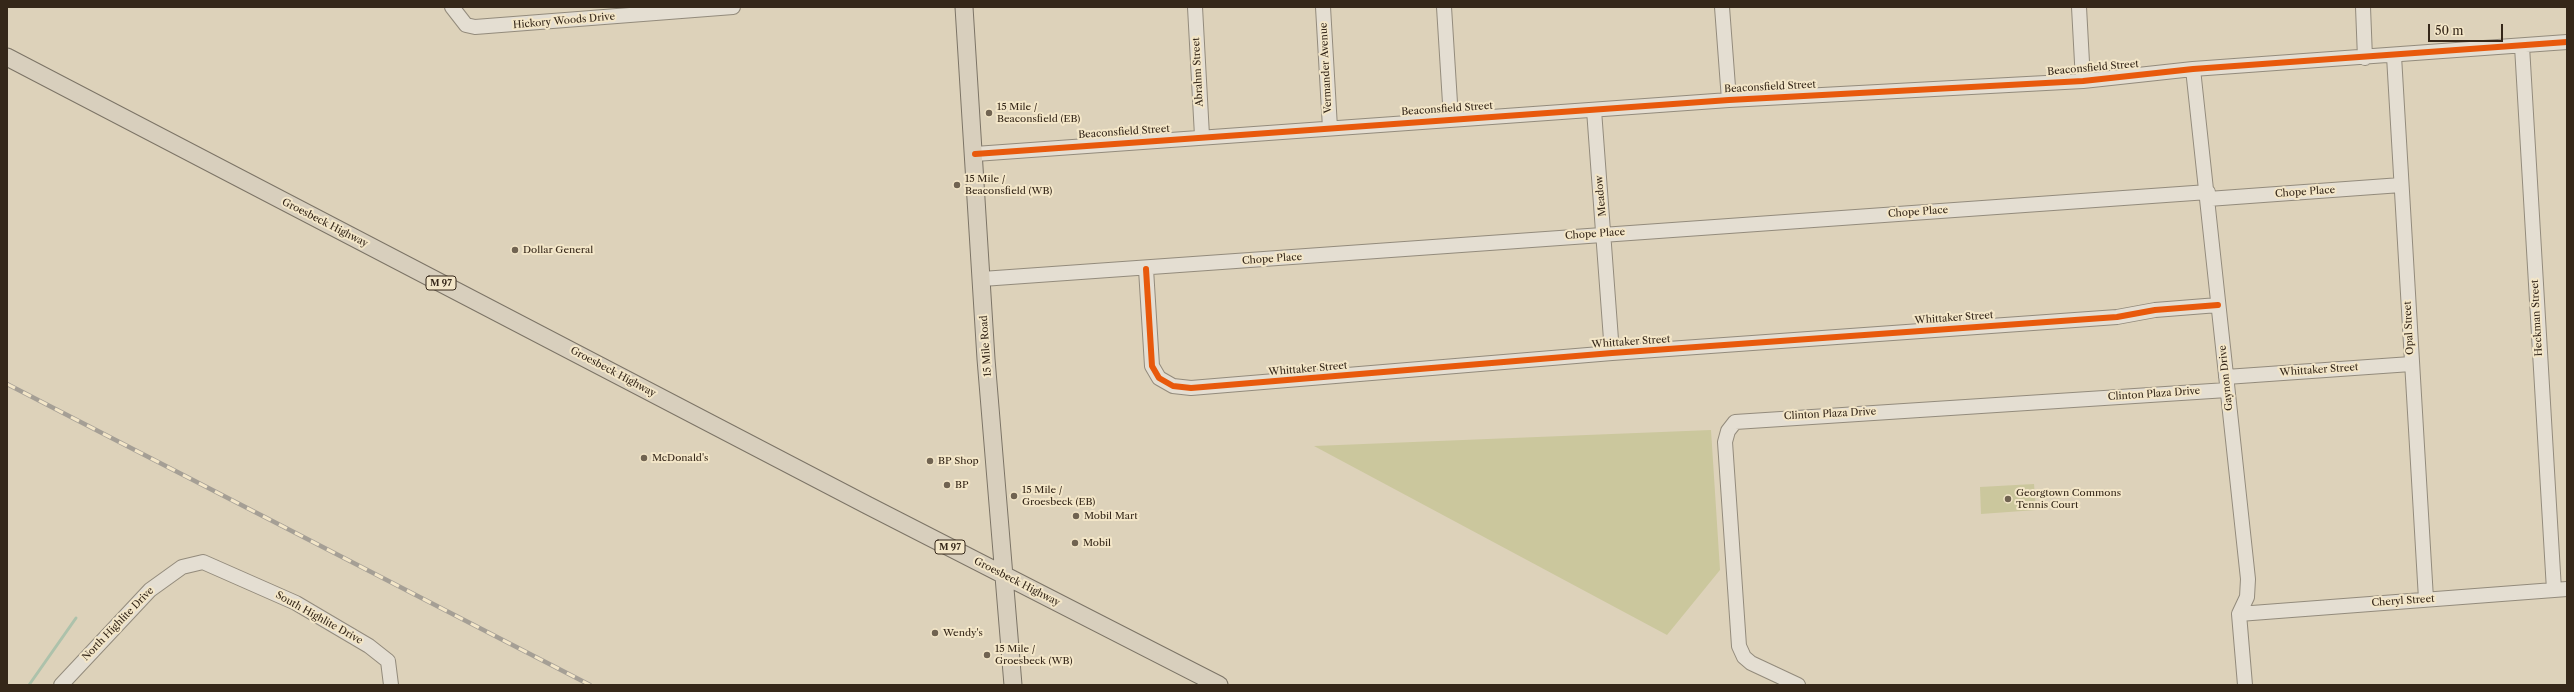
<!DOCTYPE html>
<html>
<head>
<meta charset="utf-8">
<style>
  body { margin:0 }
  #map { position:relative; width:2574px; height:692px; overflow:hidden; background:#ddd2ba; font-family:"Libre Caslon Text",serif }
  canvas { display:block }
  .frame { position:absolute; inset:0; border:8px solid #352719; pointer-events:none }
  .scale { position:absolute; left:2428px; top:24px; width:75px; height:18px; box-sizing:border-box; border:2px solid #352719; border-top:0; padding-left:5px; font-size:12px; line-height:14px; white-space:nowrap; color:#352719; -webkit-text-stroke:3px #f3e6c8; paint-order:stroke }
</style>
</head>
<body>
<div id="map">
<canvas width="2574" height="692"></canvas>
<div class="frame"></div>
<div class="scale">50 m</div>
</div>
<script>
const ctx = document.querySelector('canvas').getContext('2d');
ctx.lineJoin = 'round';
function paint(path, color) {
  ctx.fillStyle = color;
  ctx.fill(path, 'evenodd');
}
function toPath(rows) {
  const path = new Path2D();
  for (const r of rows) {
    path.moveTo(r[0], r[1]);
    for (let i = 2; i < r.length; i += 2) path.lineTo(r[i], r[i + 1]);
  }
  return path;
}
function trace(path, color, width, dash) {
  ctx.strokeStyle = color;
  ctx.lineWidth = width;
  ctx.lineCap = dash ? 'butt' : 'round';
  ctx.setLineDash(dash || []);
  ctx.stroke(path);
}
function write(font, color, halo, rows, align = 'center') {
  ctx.font = font + ' "Libre Caslon Text",serif';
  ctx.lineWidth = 4;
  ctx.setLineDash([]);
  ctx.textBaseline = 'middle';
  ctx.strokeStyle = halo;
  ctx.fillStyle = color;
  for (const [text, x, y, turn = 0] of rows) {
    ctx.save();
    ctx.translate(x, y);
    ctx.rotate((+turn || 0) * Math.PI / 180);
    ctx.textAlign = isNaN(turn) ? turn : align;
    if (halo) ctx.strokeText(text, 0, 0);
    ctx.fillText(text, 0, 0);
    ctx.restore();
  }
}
paint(toPath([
  [1711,430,1720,570,1667,635,1314,446],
  [2034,484,2036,510,1981,514,1980,487]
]), '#cbc79d');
trace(toPath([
  [29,685,76,618]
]), '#adc2ab', 3);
const minor = toPath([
  [452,7,466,25,475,27,733,7],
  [1195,7,1202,136],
  [1323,7,1330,128],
  [1444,7,1451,119],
  [1722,7,1729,100],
  [2079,7,2083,81],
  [2363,7,2365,58],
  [2522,46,2554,590],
  [2394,56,2426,599],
  [2193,69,2248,579,2247,597,2239,614,2245,685],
  [1594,110,1612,353],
  [975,154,1729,100,2083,81,2193,69,2567,42],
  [2208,199,2401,185],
  [1146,269,1152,366,1159,378,1173,386,1191,388,1612,353,2117,317,2155,310,2218,305],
  [982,279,2208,192],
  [2226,377,2411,364],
  [2239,614,2567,589],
  [61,685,150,590,182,567,203,562,296,603,369,646,388,661,391,685],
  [1798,685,1751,663,1744,657,1739,646,1725,442,1728,431,1735,422,2227,390]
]);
const major = toPath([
  [964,7,986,359,1013,685],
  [7,57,867,505,1219,685]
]);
trace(minor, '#938b7c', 16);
trace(major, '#7c7466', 19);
trace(minor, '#e4ded2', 14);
trace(major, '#d8cfbd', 17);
const rail = toPath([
  [7,384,590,685]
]);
trace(rail, '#a59f95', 4.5);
trace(rail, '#f3e6c8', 3, [9]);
trace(toPath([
  [975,154,1729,100,2083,81,2193,69,2567,42],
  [1146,269,1152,366,1159,378,1173,386,1191,388,1612,353,2117,317,2155,310,2218,305]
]), '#e8590c', 6);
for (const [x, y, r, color] of [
  [989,113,4,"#706351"],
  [957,185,4,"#706351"],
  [515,250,4,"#706351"],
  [644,458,4,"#706351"],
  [930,461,4,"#706351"],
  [947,485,4,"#706351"],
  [1014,496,4,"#706351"],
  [2008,499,4,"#706351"],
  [1076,516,4,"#706351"],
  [1075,543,4,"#706351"],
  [935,633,4,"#706351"],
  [987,655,4,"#706351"]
]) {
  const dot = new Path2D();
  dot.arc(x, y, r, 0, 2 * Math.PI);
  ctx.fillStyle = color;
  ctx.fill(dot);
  trace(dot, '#f3e6c8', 1.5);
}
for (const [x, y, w] of [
  [441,283,30],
  [950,547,30]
]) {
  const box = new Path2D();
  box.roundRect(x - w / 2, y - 7, w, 14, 3);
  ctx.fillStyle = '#f3e6c8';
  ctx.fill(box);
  trace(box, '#352719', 1);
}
write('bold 9px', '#352719', null, [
  ["M 97",441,283],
  ["M 97",950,547]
]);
write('10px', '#352719', '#f3e6c8', [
  ["Hickory Woods Drive",564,21,-5],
  ["Vermander Avenue",1326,68,-93],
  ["Beaconsfield Street",2093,68,-5],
  ["Abrahm Street",1198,72,-93],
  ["Beaconsfield Street",1770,87,-3],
  ["Beaconsfield Street",1447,109,-4],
  ["Beaconsfield Street",1124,132,-4],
  ["Chope Place",2305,192,-4],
  ["Meadow",1601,196,-95],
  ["Chope Place",1918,212,-4],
  ["Groesbeck Highway",325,223,27],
  ["Chope Place",1595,234,-4],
  ["Chope Place",1272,259,-4],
  ["Whittaker Street",1954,318,-4],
  ["Heckman Street",2537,318,-93],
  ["Opal Street",2409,328,-93],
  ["Whittaker Street",1631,342,-4],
  ["15 Mile Road",986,346,-94],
  ["Whittaker Street",1308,369,-5],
  ["Whittaker Street",2319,370,-4],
  ["Groesbeck Highway",613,372,28],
  ["Gaynon Drive",2226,378,-96],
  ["Clinton Plaza Drive",2154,394,-4],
  ["Clinton Plaza Drive",1830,414,-3],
  ["Groesbeck Highway",1017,582,27],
  ["Cheryl Street",2403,601,-4],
  ["South Highlite Drive",319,618,29],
  ["North Highlite Drive",118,624,-46]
]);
write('10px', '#352719', '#f3e6c8', [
  ["15 Mile /",997,107],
  ["Beaconsfield (EB)",997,119],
  ["15 Mile /",965,179],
  ["Beaconsfield (WB)",965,191],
  ["Dollar General",523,250],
  ["McDonald's",652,458],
  ["BP Shop",938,461],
  ["BP",955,485],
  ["15 Mile /",1022,490],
  ["Groesbeck (EB)",1022,502],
  ["Georgtown Commons",2016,493],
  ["Tennis Court",2016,505],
  ["Mobil Mart",1084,516],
  ["Mobil",1083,543],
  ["Wendy's",943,633],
  ["15 Mile /",995,649],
  ["Groesbeck (WB)",995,661]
], 'left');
</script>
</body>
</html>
